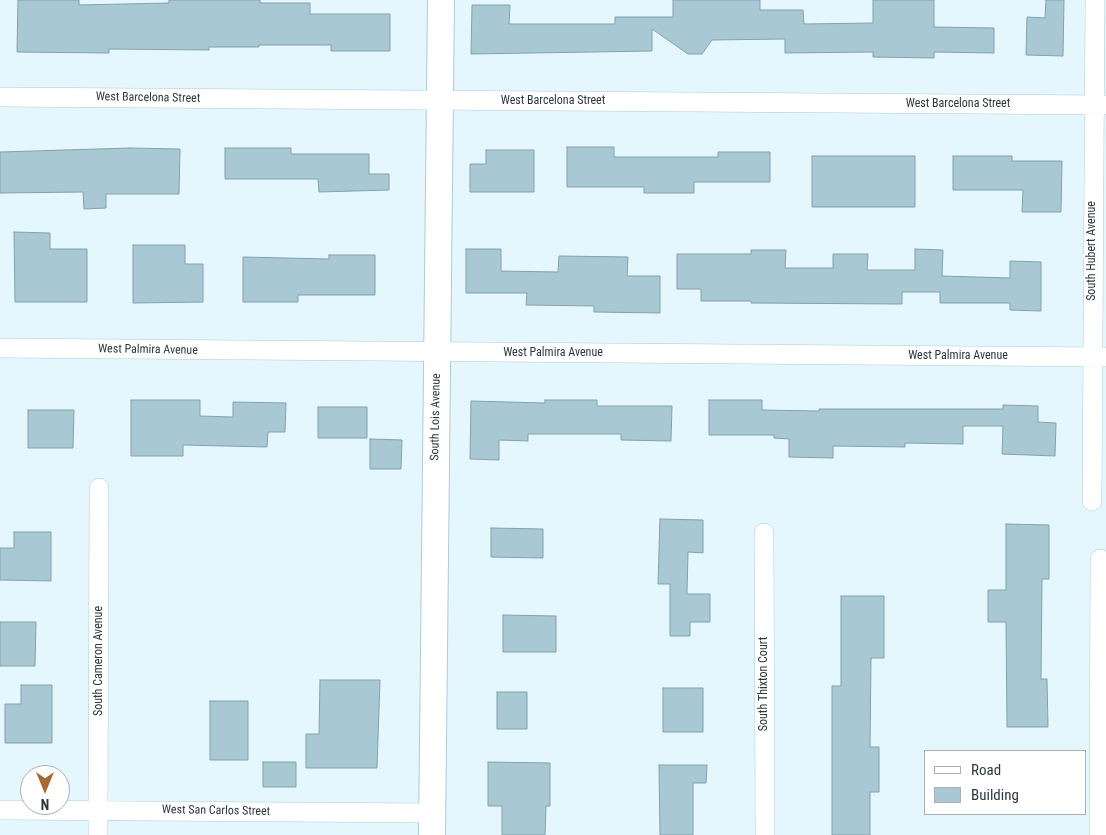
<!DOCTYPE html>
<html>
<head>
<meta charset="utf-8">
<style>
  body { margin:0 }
  #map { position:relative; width:1106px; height:835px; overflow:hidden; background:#e4f7fe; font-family:"Roboto Condensed",sans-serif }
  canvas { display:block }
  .legend { position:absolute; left:924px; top:750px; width:162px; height:65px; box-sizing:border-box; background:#fff; border:1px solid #aaafb1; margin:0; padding:6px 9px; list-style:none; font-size:15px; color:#2b383c }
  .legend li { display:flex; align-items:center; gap:10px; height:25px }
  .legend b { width:25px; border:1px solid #aaafb1 }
  .north { position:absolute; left:20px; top:765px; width:50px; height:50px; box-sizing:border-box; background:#fff; border:1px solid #aaafb1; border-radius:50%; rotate:180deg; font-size:14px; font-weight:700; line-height:20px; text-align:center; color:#2b383c }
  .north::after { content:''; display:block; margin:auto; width:18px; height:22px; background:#a7692e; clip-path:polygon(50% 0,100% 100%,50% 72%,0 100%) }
</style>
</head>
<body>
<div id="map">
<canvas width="1106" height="835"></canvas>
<ul class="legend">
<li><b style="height:6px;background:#fff"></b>Road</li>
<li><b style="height:14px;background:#a8c8d4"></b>Building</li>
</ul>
<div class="north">N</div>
</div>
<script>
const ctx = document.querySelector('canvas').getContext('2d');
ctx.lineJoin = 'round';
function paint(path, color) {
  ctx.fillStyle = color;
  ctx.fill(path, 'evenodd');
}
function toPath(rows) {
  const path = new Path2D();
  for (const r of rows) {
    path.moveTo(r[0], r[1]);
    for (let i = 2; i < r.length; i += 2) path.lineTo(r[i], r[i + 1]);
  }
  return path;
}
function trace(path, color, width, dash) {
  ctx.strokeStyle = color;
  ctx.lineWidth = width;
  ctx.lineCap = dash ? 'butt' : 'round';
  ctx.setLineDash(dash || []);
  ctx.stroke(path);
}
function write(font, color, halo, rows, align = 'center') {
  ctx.font = font + ' "Roboto Condensed",sans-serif';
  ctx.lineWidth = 4;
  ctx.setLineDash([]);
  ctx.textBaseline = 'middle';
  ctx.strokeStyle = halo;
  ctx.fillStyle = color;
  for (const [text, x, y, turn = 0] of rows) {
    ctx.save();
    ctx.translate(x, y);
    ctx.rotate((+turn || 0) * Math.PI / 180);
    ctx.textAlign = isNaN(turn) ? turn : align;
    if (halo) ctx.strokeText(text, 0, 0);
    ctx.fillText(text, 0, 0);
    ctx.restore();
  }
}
const building = toPath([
  [18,0,79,0,79,5,169,3,169,0,260,0,260,3,310,3,310,14,390,14,390,51,331,51,331,45,259,45,259,47,209,47,209,50,109,49,109,53,17,52,18,0],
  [673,0,760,0,760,10,803,10,804,24,873,23,873,0,934,0,934,27,994,28,994,53,934,52,934,58,873,57,873,52,785,53,785,39,712,40,702,54,688,54,652,29,652,51,471,54,472,5,510,5,509,24,615,24,615,17,673,17,673,0],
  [1046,0,1064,0,1063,56,1026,55,1027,17,1045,18,1046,0],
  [567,147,614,147,614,157,718,157,718,152,770,152,770,182,694,182,694,193,644,193,644,187,567,187,567,147],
  [130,148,180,149,179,194,106,194,106,208,84,209,83,192,0,193,0,152,130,148],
  [225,148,291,148,291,154,369,154,369,174,389,174,389,190,319,192,318,179,225,179,225,148],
  [486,150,534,150,534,192,470,192,470,164,486,164,486,150],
  [812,156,915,156,915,207,812,207,812,156],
  [953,156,1012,156,1012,161,1062,161,1061,212,1022,212,1023,190,953,190,953,156],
  [14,232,50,233,50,249,87,249,87,302,15,302,14,232],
  [133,245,185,245,185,264,203,264,203,302,133,303,133,245],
  [466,249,501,249,501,271,558,272,559,256,628,257,627,276,660,276,660,313,594,312,594,306,526,305,527,293,466,293,466,249],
  [915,249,943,250,942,276,1010,278,1010,261,1041,262,1041,311,1010,310,1010,303,940,303,940,292,902,292,902,304,751,303,751,301,701,301,701,289,677,289,677,254,751,254,751,250,786,250,785,268,833,268,833,254,868,254,867,270,915,270,915,249],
  [329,255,375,255,375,295,298,295,298,302,243,302,243,257,329,259,329,255],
  [131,400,200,400,200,416,233,417,233,402,286,403,285,432,268,432,267,447,183,445,183,456,131,456,131,400],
  [545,400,597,400,597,406,672,406,671,441,621,440,621,434,528,434,528,441,499,440,499,460,470,459,471,401,545,403,545,400],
  [709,400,762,400,762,410,819,411,819,409,1003,409,1003,405,1038,406,1038,422,1056,423,1055,456,1002,454,1003,426,963,426,963,444,905,443,905,447,833,446,833,458,789,457,789,439,774,438,774,435,709,435,709,400],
  [318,407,367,407,367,438,318,438,318,407],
  [28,410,74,410,73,448,28,448,28,410],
  [370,439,402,440,401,469,370,469,370,439],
  [660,519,703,520,703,553,688,552,687,594,710,594,710,622,690,622,690,636,670,636,670,584,658,584,660,519],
  [1006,524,1049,525,1049,579,1042,579,1041,679,1047,679,1048,727,1007,727,1006,622,988,622,988,590,1006,590,1006,524],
  [491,528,543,529,543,558,491,557,491,528],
  [14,532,51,532,51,581,0,580,0,548,14,548,14,532],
  [841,596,884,596,884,658,871,658,870,747,879,747,879,792,870,792,870,835,832,835,832,686,841,686,841,596],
  [503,615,556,616,556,652,503,652,503,615],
  [0,622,36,622,35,666,0,666,0,622],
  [320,680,380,680,377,768,306,768,306,734,319,734,320,680],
  [21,685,52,685,52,743,5,743,5,704,21,704,21,685],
  [663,688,703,688,703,732,663,732,663,688],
  [497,692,527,692,527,729,497,729,497,692],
  [210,701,248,701,248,760,210,760,210,701],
  [263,762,296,762,296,787,263,787,263,762],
  [488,762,550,763,550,806,546,806,545,835,502,835,502,806,488,806,488,762],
  [659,765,707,765,706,783,693,783,693,835,660,835,659,765]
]);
paint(building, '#a8c8d4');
trace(building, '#82a1ac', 1);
const street = toPath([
  [0,97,1106,105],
  [0,348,1106,357],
  [1092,501,1095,0],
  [764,533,765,835],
  [0,810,432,813],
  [98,835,99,488],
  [1099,835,1100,559]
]);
const secondary = toPath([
  [432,835,441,0]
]);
trace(street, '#adccd8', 20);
trace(secondary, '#adccd8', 28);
trace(street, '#fff', 19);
trace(secondary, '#fff', 26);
write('12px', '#2b383c', '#fff', [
  ["West Barcelona Street",148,98,1],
  ["West Barcelona Street",553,101],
  ["West Barcelona Street",958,104],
  ["South Hubert Avenue",1092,251,-90],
  ["West Palmira Avenue",148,350,1],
  ["West Palmira Avenue",553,353],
  ["West Palmira Avenue",958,356],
  ["South Lois Avenue",436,417,-89],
  ["South Cameron Avenue",99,661,-90],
  ["South Thixton Court",764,684,-90],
  ["West San Carlos Street",216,811,1]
]);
</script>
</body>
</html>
